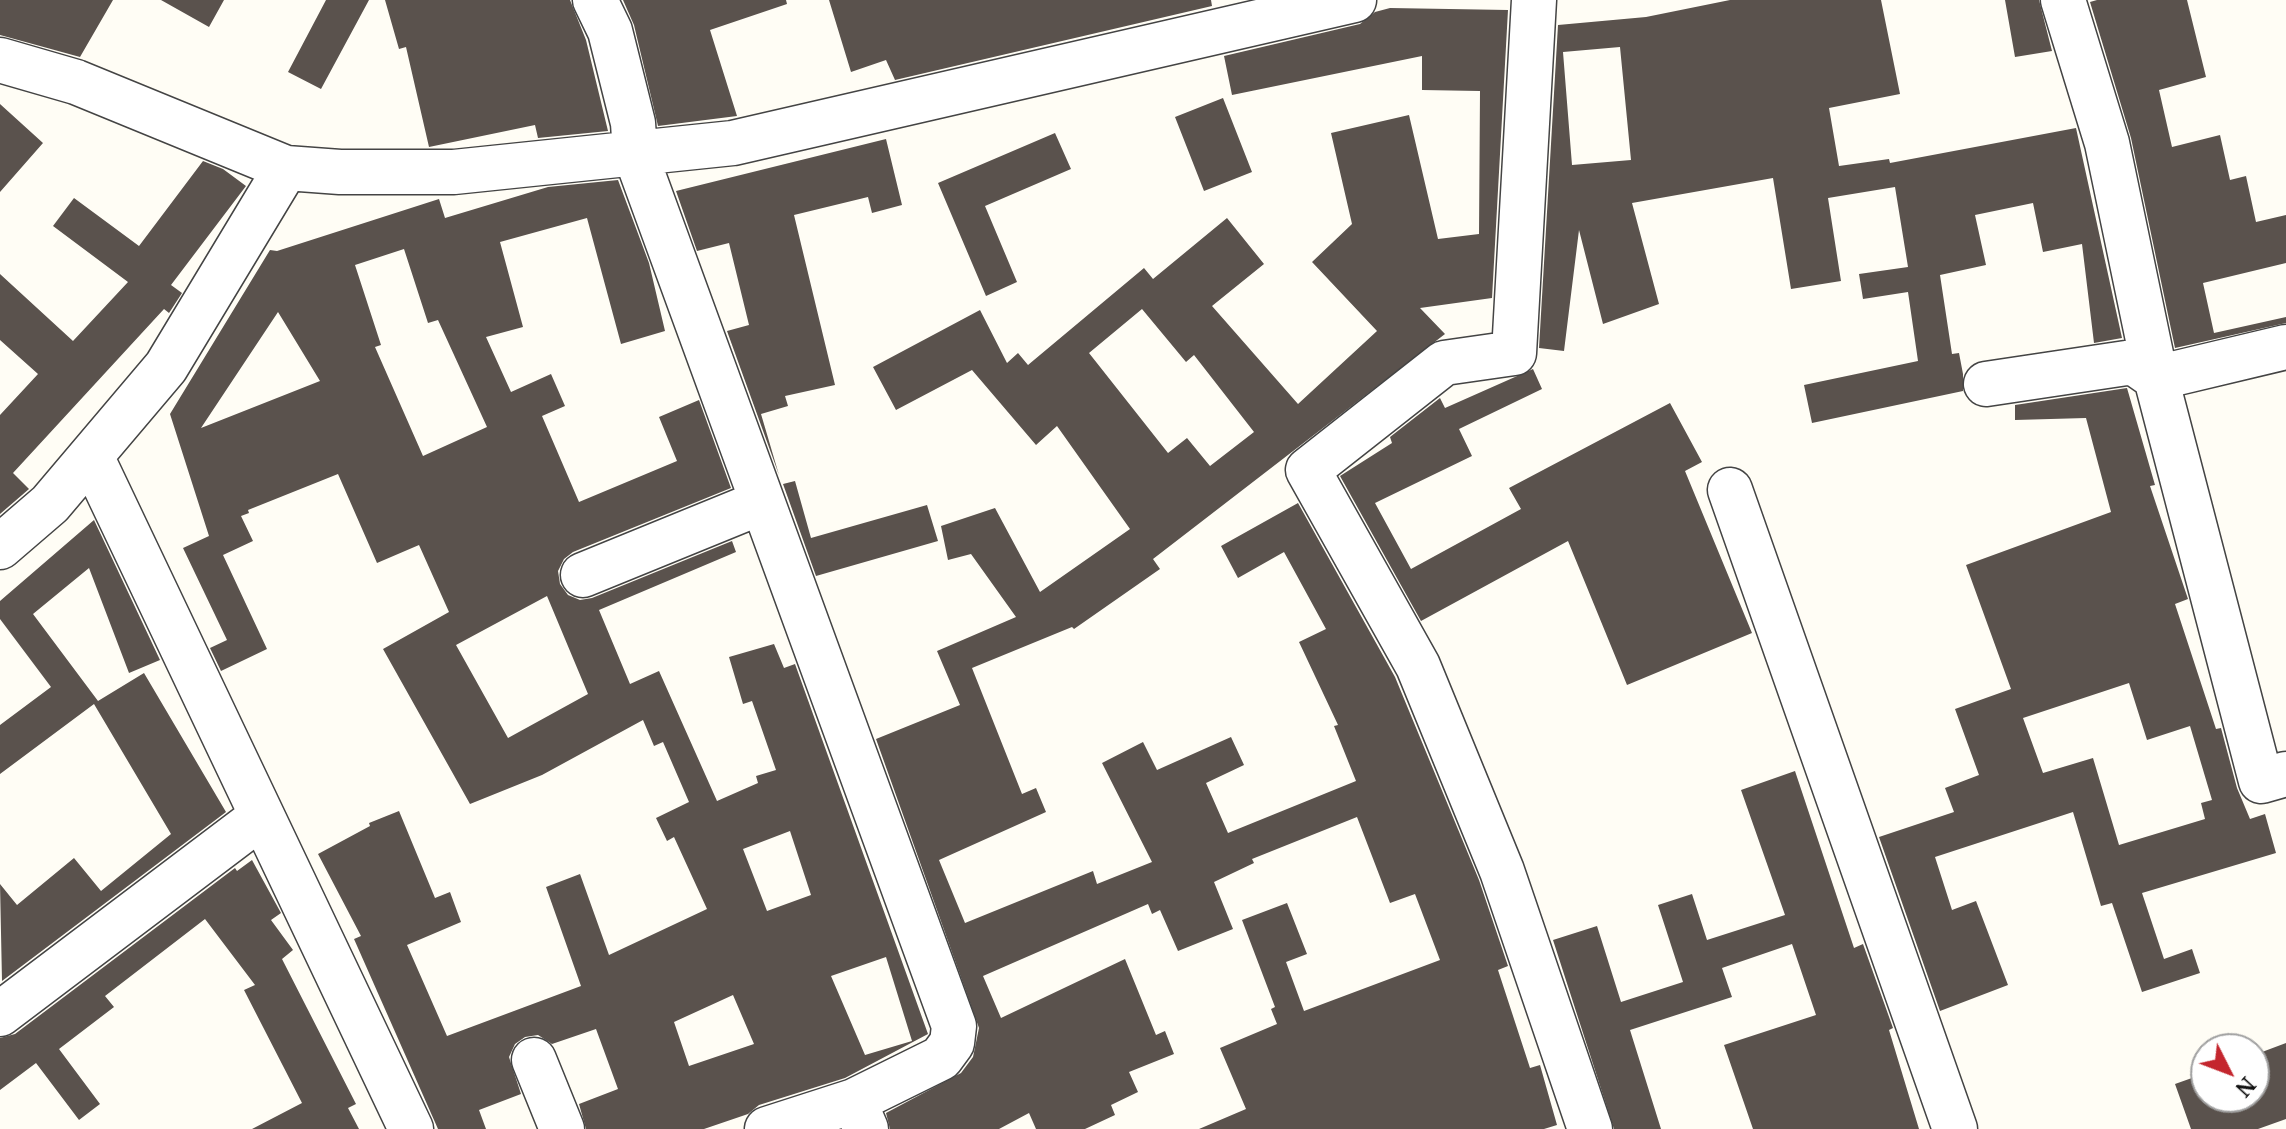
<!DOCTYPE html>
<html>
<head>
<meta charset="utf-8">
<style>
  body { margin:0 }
  #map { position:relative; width:2286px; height:1129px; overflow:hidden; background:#fffdf5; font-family:"Noto Serif",serif }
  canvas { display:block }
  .north { position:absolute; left:2190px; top:1033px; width:80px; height:80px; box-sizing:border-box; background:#fff; border:2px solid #a0a0a0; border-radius:50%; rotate:132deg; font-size:22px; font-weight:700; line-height:32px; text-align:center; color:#111 }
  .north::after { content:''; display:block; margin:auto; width:28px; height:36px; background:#c4262e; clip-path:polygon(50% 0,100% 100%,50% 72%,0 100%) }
</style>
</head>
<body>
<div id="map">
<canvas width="2286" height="1129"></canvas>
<div class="north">N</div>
</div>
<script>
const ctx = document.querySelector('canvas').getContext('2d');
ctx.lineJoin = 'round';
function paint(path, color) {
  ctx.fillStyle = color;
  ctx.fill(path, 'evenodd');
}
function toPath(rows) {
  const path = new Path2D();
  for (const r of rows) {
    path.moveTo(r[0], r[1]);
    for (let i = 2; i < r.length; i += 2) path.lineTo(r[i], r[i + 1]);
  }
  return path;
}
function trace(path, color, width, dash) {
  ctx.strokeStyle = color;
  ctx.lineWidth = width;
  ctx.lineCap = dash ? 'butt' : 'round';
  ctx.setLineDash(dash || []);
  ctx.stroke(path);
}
paint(toPath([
  [0,0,113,0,80,57,0,35],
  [161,0,224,0,209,27],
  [326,0,369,0,321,89,288,72],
  [385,0,570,0,586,40,608,131,538,138,535,125,429,147,406,47,399,49],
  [623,0,786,0,787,4,710,30,737,116,658,126,634,25],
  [829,0,1211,0,1212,6,895,80,886,60,851,72],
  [1730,0,1881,0,1900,94,1829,108,1839,166,1889,159,1890,163,2076,128,2122,338,2094,343,2082,244,2043,252,2033,203,1975,215,1986,265,1940,275,1952,354,1959,353,1963,374,1963,391,1812,423,1804,385,1918,361,1908,292,1863,299,1859,274,1908,267,1895,187,1828,198,1841,281,1791,289,1773,178,1632,203,1659,304,1603,324,1579,230,1564,351,1539,348,1558,25,1646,17],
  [1620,47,1631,160,1572,165,1563,52],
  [2005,0,2039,0,2052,51,2015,57],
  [2097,0,2187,0,2206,77,2159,90,2172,147,2220,135,2230,180,2246,176,2256,222,2286,215,2286,263,2203,283,2214,333,2286,317,2286,323,2175,348,2131,138,2090,2],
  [1390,8,1508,10,1492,298,1420,308,1445,334,1153,559,1160,569,1074,629,1072,627,972,668,1022,794,1036,788,1046,812,939,860,965,923,1093,871,1097,884,1152,862,1102,763,1143,742,1157,770,1231,737,1244,765,1206,783,1228,833,1356,781,1334,726,1338,725,1299,642,1326,629,1284,552,1238,578,1221,546,1298,503,1395,677,1479,880,1508,966,1498,970,1530,1068,1540,1065,1557,1125,1544,1129,1199,1129,1246,1109,1220,1048,1277,1024,1271,1009,1275,1007,1242,920,1287,903,1307,954,1286,962,1304,1011,1440,960,1415,894,1390,903,1357,817,1252,859,1254,863,1214,882,1233,929,1178,951,1160,910,1152,914,1148,904,983,976,1001,1018,1125,959,1156,1035,1165,1031,1174,1054,1129,1072,1138,1092,1111,1105,1115,1115,1085,1129,1036,1129,1029,1113,999,1129,890,1129,886,1113,961,1073,973,1057,979,1028,876,739,960,705,937,651,1016,617,971,554,948,560,941,526,995,508,1040,592,1130,529,1057,426,1036,445,972,370,896,410,873,367,980,310,1007,363,1018,353,1028,365,1144,268,1153,279,1227,218,1264,264,1212,306,1298,404,1377,331,1312,262,1352,224,1331,133,1409,115,1438,239,1479,234,1480,91,1422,90,1422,56,1232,95,1224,56,1360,24,1375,12],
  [1142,309,1186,362,1194,355,1254,432,1210,466,1187,438,1168,453,1089,353],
  [1223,98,1252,172,1204,191,1175,117],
  [0,104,43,143,0,192],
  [1055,133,1071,169,985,206,1017,282,986,296,938,183],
  [886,139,902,205,872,213,868,197,794,215,835,385,785,396,788,406,761,414,779,475,727,331,749,325,729,243,697,251,676,191],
  [203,161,223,169,246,186,171,285,182,293,171,310,169,313,164,309,13,473,29,489,0,514,0,415,38,374,0,340,0,274,73,341,128,282,53,226,74,198,139,246],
  [618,180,649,263,665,331,621,344,587,218,500,242,523,327,486,337,511,392,551,374,565,406,542,416,579,502,677,461,659,417,699,400,731,488,573,552,564,559,558,571,560,584,568,595,580,600,592,598,732,541,736,552,599,610,630,684,659,671,717,801,758,783,756,776,776,770,752,701,743,704,729,657,774,644,784,668,795,664,928,1034,845,1078,759,1105,748,1114,704,1129,586,1129,579,1104,618,1089,596,1029,552,1044,538,1035,525,1037,515,1044,509,1057,521,1094,479,1110,486,1129,438,1129,354,939,361,936,318,854,370,826,369,823,399,811,435,898,450,892,461,922,407,945,447,1036,581,986,546,887,580,874,609,955,707,909,674,837,667,841,656,818,689,802,663,742,654,746,643,720,542,775,470,804,383,649,449,612,419,545,377,563,338,474,248,510,249,513,241,516,253,541,223,555,267,649,221,671,210,648,227,640,183,548,209,536,170,414,270,250,277,251,439,199,445,218,548,187],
  [404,249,428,323,438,320,487,427,423,456,375,347,381,345,355,265],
  [278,312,320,381,201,428],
  [547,596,588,694,508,738,456,645],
  [790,831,811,895,767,911,743,849],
  [886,957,912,1041,865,1055,831,976],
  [733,995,754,1044,689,1066,674,1022],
  [1533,369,1542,389,1459,429,1472,456,1375,503,1411,569,1521,509,1509,488,1670,403,1702,462,1685,471,1752,633,1627,685,1568,541,1421,621,1340,476,1392,443,1390,437,1440,398,1445,408],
  [2127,388,2155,485,2150,486,2188,599,2175,604,2216,729,2221,728,2237,788,2250,819,2265,814,2276,853,2142,893,2164,959,2192,949,2200,973,2142,992,2112,903,2101,906,2073,812,1935,857,1952,910,1976,901,2008,985,1940,1011,1879,837,1954,812,1945,788,1979,775,1955,709,2011,689,1966,565,2111,512,2086,418,2015,420,2015,405],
  [2129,683,2147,740,2190,726,2212,800,2201,803,2205,819,2119,845,2093,758,2043,773,2023,718],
  [795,481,811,538,927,505,938,541,816,576,783,484],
  [94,520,160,660,129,673,89,568,33,614,98,701,144,673,226,812,2,981,0,884,17,905,74,858,101,891,171,834,94,704,0,774,0,725,51,687,0,619,0,601],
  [1795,771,1854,948,1863,944,1893,1028,1889,1030,1919,1129,1753,1129,1724,1045,1816,1015,1792,944,1722,968,1732,997,1630,1030,1661,1129,1614,1129,1553,940,1597,926,1621,1002,1683,982,1658,905,1692,894,1707,940,1785,915,1741,790],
  [252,860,281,913,271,920,293,950,282,959,356,1104,348,1108,359,1129,252,1129,302,1103,244,990,255,985,205,919,105,996,114,1007,59,1049,100,1104,79,1120,36,1063,0,1090,0,1038,15,1034,235,868,237,871],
  [2286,1043,2286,1119,2258,1129,2191,1129,2175,1084,2206,1073,2206,1097,2254,1097,2254,1055]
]), '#5a524d');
const minor = toPath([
  [595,0,610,31,633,123,635,153,954,1026,952,1043,941,1058,854,1101,866,1129],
  [1534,0,1514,353,1444,363,1308,470,1418,666,1502,871,1590,1129],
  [2063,0,2107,143,2156,378,2261,781,2286,774],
  [0,60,76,82,286,168,340,172,454,172,733,143,1354,0],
  [1986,384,2133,362,2156,378,2286,347],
  [91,456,411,1129],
  [1730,490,1955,1129],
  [0,547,50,504,166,367,286,168],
  [583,575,762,502],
  [0,1014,262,816],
  [534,1060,562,1129],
  [767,1129,854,1101]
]);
trace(minor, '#444', 47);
trace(minor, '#fff', 44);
</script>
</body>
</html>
